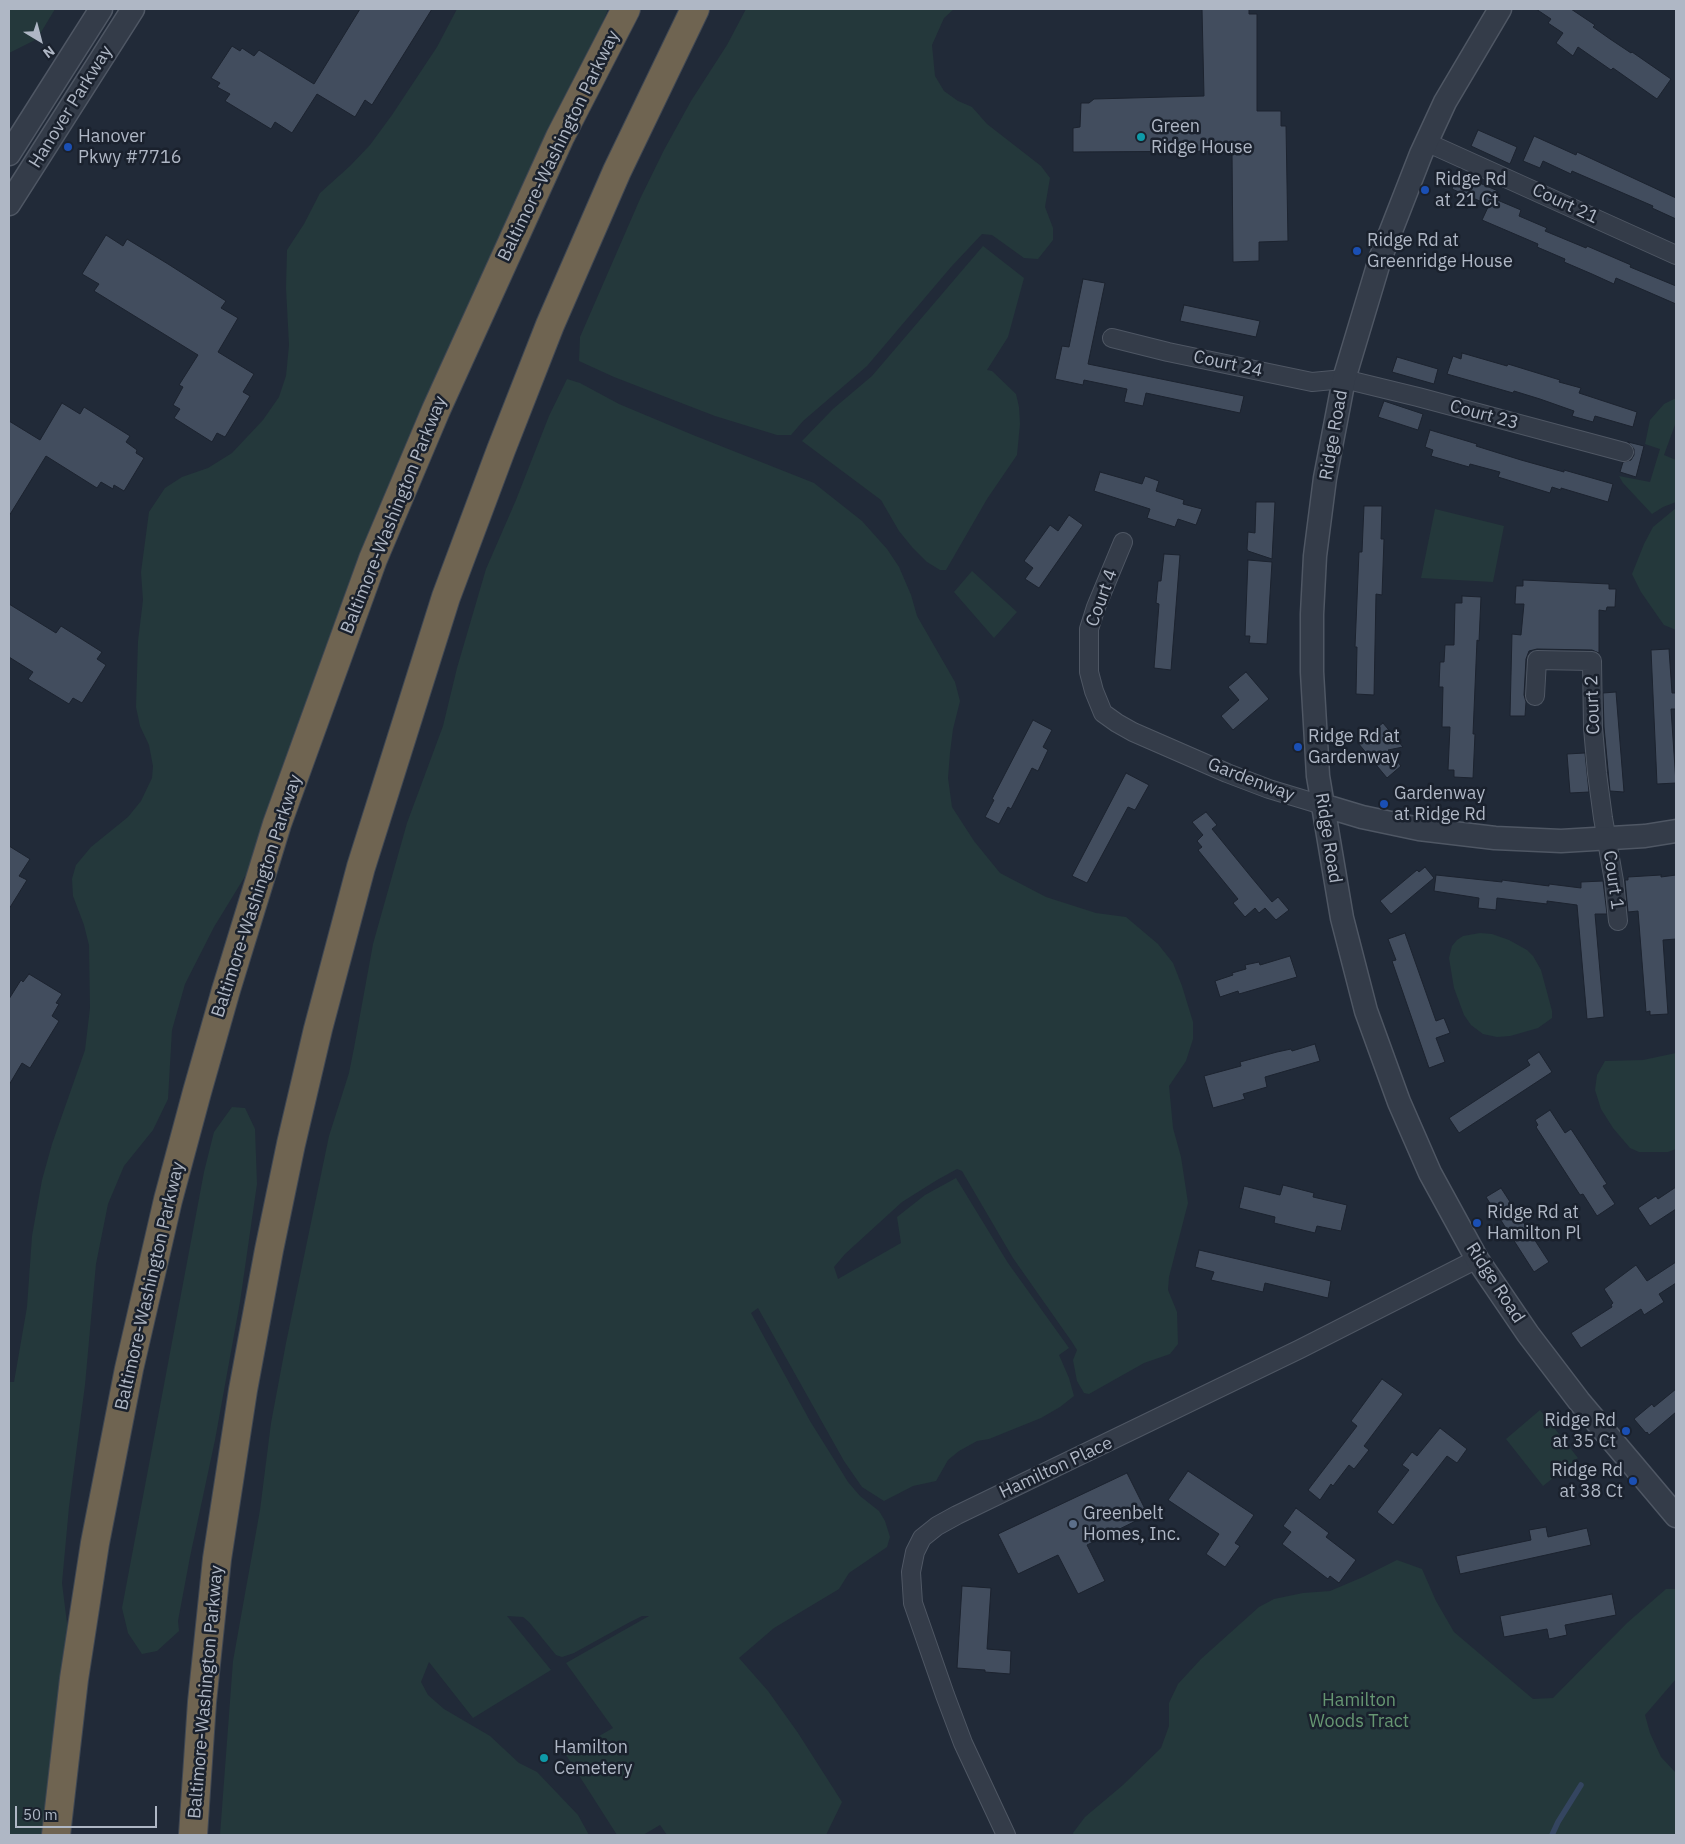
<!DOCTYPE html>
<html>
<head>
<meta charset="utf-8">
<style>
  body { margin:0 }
  #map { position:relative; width:1685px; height:1844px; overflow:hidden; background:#212a38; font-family:"IBM Plex Sans",sans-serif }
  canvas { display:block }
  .frame { position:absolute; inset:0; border:10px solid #afb7c5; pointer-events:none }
  .north { position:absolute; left:15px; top:15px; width:50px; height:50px; -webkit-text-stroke:4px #1a212d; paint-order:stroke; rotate:143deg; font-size:14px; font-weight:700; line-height:20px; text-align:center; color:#afb7c5 }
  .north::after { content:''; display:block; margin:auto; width:18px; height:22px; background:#afb7c5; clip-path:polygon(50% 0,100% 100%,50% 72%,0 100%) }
  .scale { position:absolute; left:15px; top:1806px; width:142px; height:22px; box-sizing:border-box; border:2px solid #afb7c5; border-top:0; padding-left:6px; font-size:15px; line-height:18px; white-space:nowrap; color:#afb7c5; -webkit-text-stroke:4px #1a212d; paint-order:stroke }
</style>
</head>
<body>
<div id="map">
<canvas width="1685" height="1844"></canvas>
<div class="frame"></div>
<div class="north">N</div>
<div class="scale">50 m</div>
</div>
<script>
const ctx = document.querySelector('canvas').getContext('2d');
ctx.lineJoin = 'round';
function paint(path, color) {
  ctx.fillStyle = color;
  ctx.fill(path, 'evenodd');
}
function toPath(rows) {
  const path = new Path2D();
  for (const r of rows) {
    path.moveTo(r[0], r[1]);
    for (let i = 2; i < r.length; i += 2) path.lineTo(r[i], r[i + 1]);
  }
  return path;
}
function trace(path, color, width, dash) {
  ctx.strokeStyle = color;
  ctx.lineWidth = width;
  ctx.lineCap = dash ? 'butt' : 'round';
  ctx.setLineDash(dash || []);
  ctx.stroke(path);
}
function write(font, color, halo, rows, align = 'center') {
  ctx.font = font + ' "IBM Plex Sans",sans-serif';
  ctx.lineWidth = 5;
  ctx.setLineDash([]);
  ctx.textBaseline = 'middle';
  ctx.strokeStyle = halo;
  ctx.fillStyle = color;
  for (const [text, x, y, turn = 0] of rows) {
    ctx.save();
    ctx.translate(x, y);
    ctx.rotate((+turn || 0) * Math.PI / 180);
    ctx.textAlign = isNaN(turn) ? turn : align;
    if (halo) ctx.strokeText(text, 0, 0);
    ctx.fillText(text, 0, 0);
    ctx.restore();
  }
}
paint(toPath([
  [9,9,55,9,37,39,9,53],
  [457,9,608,9,560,137,277,824,214,927,185,984,172,1030,168,1099,153,1130,124,1166,108,1204,96,1264,85,1385,69,1507,62,1583,74,1679,56,1835,9,1835,9,1382,14,1382,27,1307,32,1236,42,1180,52,1144,85,1050,90,1008,89,945,84,925,73,896,72,879,76,865,91,847,128,817,141,801,152,778,153,766,149,745,140,726,136,707,138,641,143,600,141,572,149,512,165,488,182,477,208,468,232,453,263,420,279,397,286,376,289,345,286,288,287,250,304,224,320,193,350,166,370,145,392,115,437,47],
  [746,9,954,9,944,18,932,45,935,76,944,91,958,101,972,107,987,124,1041,166,1050,178,1045,207,1053,228,1053,240,1038,259,1024,258,992,235,982,234,951,267,867,366,803,421,791,435,777,435,715,416,614,377,579,361,580,337,640,199,664,150,691,101,727,45],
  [983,246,1024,278,1008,337,987,370,992,371,1016,394,1019,407,1020,424,1017,455,987,499,946,570,940,570,927,562,912,547,899,531,881,500,802,441,833,409,872,376],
  [567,379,580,383,619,404,693,435,814,483,862,521,887,549,899,567,911,595,917,616,955,682,960,701,953,729,950,753,948,778,952,807,974,841,1000,873,1046,897,1096,913,1126,917,1158,944,1173,963,1182,986,1193,1022,1193,1039,1186,1061,1169,1086,1173,1128,1181,1157,1188,1203,1169,1277,1168,1290,1177,1312,1178,1344,1170,1354,1144,1363,1089,1394,1084,1393,1077,1381,1073,1360,1077,1350,1072,1342,1013,1258,962,1171,957,1169,937,1180,902,1202,845,1254,834,1267,838,1279,901,1243,897,1217,925,1195,956,1178,1008,1263,1069,1348,1059,1355,1069,1378,1074,1396,1060,1407,1041,1418,989,1439,977,1441,959,1451,948,1460,936,1481,913,1486,884,1501,862,1487,844,1461,758,1308,751,1313,810,1421,835,1461,848,1482,860,1496,879,1511,885,1521,890,1537,887,1547,849,1573,839,1589,774,1628,739,1658,768,1691,798,1733,842,1802,826,1835,667,1835,660,1825,643,1835,617,1835,566,1755,613,1728,566,1663,649,1616,642,1616,630,1622,574,1653,562,1657,556,1655,529,1622,523,1617,507,1616,551,1670,473,1718,429,1662,421,1682,428,1695,444,1709,490,1736,519,1763,537,1772,578,1815,589,1835,220,1835,233,1661,260,1510,271,1423,286,1343,329,1136,349,1073,354,1048,373,944,407,823,443,726,457,668,486,569,516,500,549,416],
  [1676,398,1676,422,1664,455,1676,460,1676,502,1663,507,1652,514,1623,483,1619,476,1650,482,1660,449,1645,444,1650,420,1664,404],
  [1676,508,1676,630,1664,625,1659,618,1641,592,1632,574,1644,544,1653,527],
  [1435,509,1504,526,1493,582,1421,578],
  [972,571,1017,612,994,638,954,592],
  [1480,933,1492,934,1509,940,1527,950,1533,956,1541,970,1552,1011,1552,1018,1538,1028,1510,1036,1497,1037,1483,1034,1471,1025,1464,1015,1454,988,1449,958,1452,946,1457,940,1463,936],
  [1676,1053,1676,1149,1668,1152,1639,1152,1630,1148,1613,1128,1601,1109,1595,1090,1597,1075,1605,1061,1643,1060],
  [232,1107,245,1108,255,1129,257,1184,240,1302,215,1440,190,1557,178,1621,179,1631,157,1651,142,1654,128,1633,122,1608,204,1172,214,1132],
  [1540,1410,1578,1458,1543,1486,1506,1439],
  [1397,1560,1422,1569,1436,1601,1454,1632,1533,1699,1553,1698,1627,1623,1666,1589,1676,1589,1676,1679,1645,1715,1650,1733,1661,1757,1676,1773,1676,1835,1074,1835,1073,1833,1085,1817,1123,1785,1161,1748,1169,1726,1169,1703,1178,1684,1201,1659,1259,1607,1274,1599,1303,1593,1330,1591,1363,1577]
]), '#24383b');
trace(toPath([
  [1552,1835,1558,1822,1581,1785]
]), '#344560', 5.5);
const building = toPath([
  [360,9,432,9,372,105,365,100,355,117,317,94,292,133,275,122,271,129,225,101,230,94,217,87,220,83,211,78,232,46,240,51,242,48,254,56,259,50,314,84,360,9],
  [1202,9,1249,9,1249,14,1257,14,1257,111,1281,111,1281,126,1286,126,1288,241,1259,242,1259,261,1233,262,1232,151,1073,152,1073,128,1080,127,1081,103,1089,103,1094,99,1204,96,1202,9],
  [1536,9,1571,9,1595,25,1593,27,1610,39,1631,53,1632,52,1671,79,1657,99,1613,68,1611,70,1578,47,1573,56,1556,43,1563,33,1548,23,1551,19,1536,9],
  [1478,130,1517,147,1510,164,1471,146,1478,130],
  [1534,136,1576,155,1577,152,1676,198,1676,219,1652,208,1653,206,1572,171,1571,174,1543,161,1540,168,1523,161,1534,136],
  [1459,174,1498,191,1495,199,1521,210,1519,216,1547,228,1545,231,1586,248,1587,246,1631,265,1630,267,1676,286,1676,304,1616,278,1614,284,1592,274,1564,262,1565,259,1537,247,1538,244,1482,220,1489,205,1452,189,1459,174],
  [106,235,123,246,127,239,168,264,226,301,221,308,238,318,218,352,254,374,243,392,250,396,225,437,217,433,212,442,174,418,180,409,173,405,183,387,179,385,198,355,94,291,99,284,82,274,106,235],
  [1083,279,1105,283,1088,364,1244,396,1240,413,1146,393,1143,406,1124,402,1127,389,1084,380,1083,385,1055,379,1062,346,1069,347,1083,279],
  [1184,305,1260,321,1256,337,1180,321,1184,305],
  [1462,353,1507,366,1508,364,1560,380,1559,382,1581,388,1579,393,1637,412,1633,427,1595,416,1593,422,1572,416,1574,411,1540,399,1514,391,1513,393,1447,374,1453,356,1461,359,1462,353],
  [1397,357,1438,369,1434,384,1392,372,1397,357],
  [1384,401,1423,414,1418,430,1378,417,1384,401],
  [62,403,80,414,84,407,130,436,126,442,137,450,136,453,144,458,124,491,114,485,113,489,101,482,97,488,46,456,9,516,9,421,40,440,62,403],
  [1430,430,1477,444,1476,446,1521,460,1564,472,1564,470,1613,484,1608,502,1561,488,1561,490,1552,487,1550,493,1498,477,1500,472,1470,464,1469,467,1431,456,1433,450,1425,447,1430,430],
  [1628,442,1644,446,1636,477,1620,472,1623,462,1631,460,1634,455,1634,449,1628,442],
  [1100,472,1142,484,1145,476,1159,481,1156,491,1184,500,1183,504,1202,509,1196,525,1178,519,1175,527,1147,518,1150,509,1094,491,1100,472],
  [1256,502,1275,502,1272,559,1248,551,1247,549,1248,532,1255,533,1256,502],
  [1364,506,1382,506,1381,539,1384,539,1382,595,1376,594,1374,695,1356,694,1357,647,1355,647,1359,552,1362,552,1364,506],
  [1069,515,1083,525,1039,588,1025,579,1033,568,1024,561,1050,525,1058,531,1069,515],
  [1164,554,1180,555,1171,670,1154,668,1159,604,1156,603,1158,581,1161,581,1164,554],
  [1248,560,1272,562,1267,644,1249,643,1250,636,1245,636,1248,560],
  [1523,580,1609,584,1609,589,1616,589,1615,607,1607,607,1606,611,1599,610,1599,653,1592,650,1537,649,1529,651,1526,659,1524,695,1526,702,1525,716,1510,716,1512,634,1521,635,1524,604,1515,604,1516,586,1523,586,1523,580],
  [1462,596,1481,597,1479,641,1477,640,1473,734,1475,734,1473,778,1454,777,1454,770,1448,770,1450,727,1442,727,1443,687,1439,687,1440,662,1444,662,1445,645,1454,645,1455,603,1462,603,1462,596],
  [9,604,56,633,61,626,102,652,97,659,106,665,82,703,73,698,69,704,51,693,28,679,33,672,9,657,9,604],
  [1669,649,1672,693,1676,693,1676,709,1671,709,1676,783,1657,784,1651,650,1669,649],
  [1246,672,1269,699,1233,730,1221,716,1239,700,1228,687,1246,672],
  [1616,692,1624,792,1610,791,1604,727,1603,693,1616,692],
  [1033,720,1052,730,1043,747,1048,750,1038,771,1032,768,1011,809,1008,807,999,824,985,817,994,800,992,799,1033,720],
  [1383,723,1403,747,1388,750,1401,766,1387,778,1358,743,1383,723],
  [1585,753,1589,792,1570,793,1567,754,1585,753],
  [1126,773,1149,785,1135,810,1128,807,1087,883,1072,876,1126,773],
  [1206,812,1217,825,1212,829,1252,878,1272,902,1278,897,1289,910,1276,920,1265,908,1259,913,1255,908,1245,917,1233,903,1238,899,1198,850,1202,847,1197,841,1203,835,1192,822,1206,812],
  [9,846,30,859,19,876,27,880,9,909,9,846],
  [1425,867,1434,878,1391,914,1380,901,1417,870,1419,872,1425,867],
  [1436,875,1502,882,1502,880,1549,886,1549,884,1581,888,1581,882,1603,881,1607,914,1595,914,1604,1017,1587,1019,1577,905,1547,901,1547,904,1497,898,1496,910,1478,908,1479,898,1434,891,1436,875],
  [1661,875,1661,877,1676,875,1676,939,1663,940,1668,1014,1650,1015,1650,1011,1646,1012,1638,911,1628,912,1625,880,1628,880,1628,877,1661,875],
  [1405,933,1436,1021,1444,1018,1450,1033,1436,1038,1445,1062,1429,1068,1392,961,1396,960,1388,939,1405,933],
  [1290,956,1297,977,1239,994,1238,991,1220,997,1215,981,1233,975,1232,973,1246,969,1245,965,1259,962,1260,965,1290,956],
  [29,974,62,994,56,1003,59,1004,52,1016,59,1021,30,1068,22,1063,9,1085,9,999,21,980,23,982,29,974],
  [1315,1044,1320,1061,1265,1077,1267,1087,1243,1094,1245,1099,1213,1108,1204,1076,1241,1066,1240,1062,1277,1052,1291,1049,1292,1051,1315,1044],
  [1539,1052,1552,1072,1459,1133,1449,1118,1530,1065,1527,1060,1539,1052],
  [1550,1110,1565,1133,1571,1129,1607,1184,1603,1186,1615,1204,1597,1216,1583,1194,1580,1195,1536,1127,1538,1125,1535,1120,1550,1110],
  [1283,1185,1314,1193,1313,1197,1347,1205,1341,1231,1317,1226,1315,1233,1274,1223,1275,1217,1239,1208,1244,1186,1280,1195,1283,1185],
  [1676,1187,1676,1209,1650,1226,1638,1208,1656,1196,1658,1199,1676,1187],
  [1501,1188,1549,1262,1534,1272,1486,1197,1501,1188],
  [1199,1250,1331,1281,1328,1298,1265,1283,1263,1292,1211,1280,1214,1272,1195,1267,1199,1250],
  [1676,1262,1676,1283,1659,1294,1664,1302,1644,1315,1641,1309,1581,1348,1571,1333,1612,1307,1611,1305,1613,1303,1604,1289,1636,1265,1647,1281,1676,1262],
  [1382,1379,1403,1394,1364,1446,1369,1450,1354,1469,1349,1465,1333,1486,1331,1484,1320,1500,1308,1490,1357,1426,1351,1421,1382,1379],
  [1676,1389,1676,1412,1649,1435,1647,1432,1646,1433,1634,1419,1652,1404,1654,1407,1676,1389],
  [1440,1428,1467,1449,1457,1463,1447,1456,1393,1525,1377,1512,1409,1470,1402,1465,1412,1452,1417,1456,1440,1428],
  [1188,1471,1254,1515,1235,1543,1240,1546,1225,1567,1206,1554,1219,1534,1168,1500,1188,1471],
  [1127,1473,1148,1515,1087,1545,1105,1581,1078,1594,1058,1555,1018,1574,998,1534,1127,1473],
  [1296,1508,1329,1533,1326,1537,1356,1560,1339,1583,1330,1576,1328,1579,1282,1544,1291,1532,1283,1526,1296,1508],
  [1546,1527,1548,1537,1587,1528,1591,1545,1460,1574,1456,1556,1531,1540,1529,1530,1546,1527],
  [962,1586,991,1588,987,1649,1011,1651,1010,1674,985,1672,985,1670,957,1668,962,1586],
  [1612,1594,1616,1615,1565,1625,1567,1635,1549,1639,1547,1629,1504,1637,1500,1616,1612,1594]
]);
paint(building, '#424d5e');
trace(building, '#1c232f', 1);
const minor = toPath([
  [1426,142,1676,255],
  [1112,338,1168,352,1312,382,1344,379,1418,397,1624,452],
  [1123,542,1096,607,1089,629,1089,672,1094,691,1103,713,1117,723,1133,732,1227,773,1269,789,1322,805],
  [1535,696,1537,660,1592,661,1593,728,1597,773,1603,818,1614,881,1618,921],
  [1006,1835,963,1743,945,1695,913,1603,911,1572,915,1552,922,1538,937,1526,957,1515,1300,1349,1477,1259]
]);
const tertiary = toPath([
  [1500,9,1445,102,1421,154,1380,259,1344,379,1325,478,1315,556,1312,614,1312,672,1318,776,1342,918,1366,1011,1399,1102,1430,1173,1477,1259,1528,1334,1579,1401,1676,1516],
  [9,154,101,9],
  [9,204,133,9],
  [1322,805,1362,817,1419,829,1495,838,1561,841,1645,836,1676,831]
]);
const motorway = toPath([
  [56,1835,74,1679,95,1543,129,1369,168,1200,197,1092,226,990,277,824,373,559,436,410,560,137,626,9],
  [193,1835,202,1702,217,1559,243,1390,269,1250,291,1144,318,1029,361,867,446,597,501,450,550,325,617,171,695,9]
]);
trace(minor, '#4f5764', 20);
trace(tertiary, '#4f5764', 25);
trace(motorway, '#3f4753', 30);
trace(minor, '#343c49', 18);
trace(tertiary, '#343c49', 22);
trace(motorway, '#6f6451', 28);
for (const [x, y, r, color] of [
  [1141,137,5,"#0f9aa8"],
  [68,147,5,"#1a4fb4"],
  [1425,190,5,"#1a4fb4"],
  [1357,251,5,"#1a4fb4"],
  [1298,747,5,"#1a4fb4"],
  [1384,804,5,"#1a4fb4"],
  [1477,1223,5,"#1a4fb4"],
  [1626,1431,5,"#1a4fb4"],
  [1633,1481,5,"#1a4fb4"],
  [1073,1524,5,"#5c6f8a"],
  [544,1758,5,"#0f9aa8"]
]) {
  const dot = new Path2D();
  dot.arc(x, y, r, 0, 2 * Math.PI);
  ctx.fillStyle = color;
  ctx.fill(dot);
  trace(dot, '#1a212d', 2);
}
write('18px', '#afb7c5', '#1a212d', [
  ["Hanover Parkway",71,107,-58],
  ["Baltimore-Washington Parkway",559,146,-64],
  ["Court 21",1565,204,25],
  ["Court 24",1228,364,12],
  ["Court 23",1484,415,15],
  ["Ridge Road",1334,435,-80],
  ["Baltimore-Washington Parkway",394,515,-68],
  ["Court 4",1102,598,-70],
  ["Court 2",1593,705,-92],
  ["Gardenway",1251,780,21],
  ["Ridge Road",1328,838,81],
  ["Court 1",1613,880,82],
  ["Baltimore-Washington Parkway",257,896,-72],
  ["Ridge Road",1495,1283,57],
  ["Baltimore-Washington Parkway",150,1286,-77],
  ["Hamilton Place",1056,1468,-25],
  ["Baltimore-Washington Parkway",206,1692,-85]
]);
write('18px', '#afb7c5', '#1a212d', [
  ["Green",1151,127],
  ["Ridge House",1151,148],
  ["Hanover",78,137],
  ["Pkwy #7716",78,158],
  ["Ridge Rd",1435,180],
  ["at 21 Ct",1435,201],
  ["Ridge Rd at",1367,241],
  ["Greenridge House",1367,262],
  ["Ridge Rd at",1308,737],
  ["Gardenway",1308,758],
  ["Gardenway",1394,794],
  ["at Ridge Rd",1394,815],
  ["Ridge Rd at",1487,1213],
  ["Hamilton Pl",1487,1234],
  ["Ridge Rd",1616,1421,"right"],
  ["at 35 Ct",1616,1442,"right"],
  ["Ridge Rd",1623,1471,"right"],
  ["at 38 Ct",1623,1492,"right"],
  ["Greenbelt",1083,1514],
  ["Homes, Inc.",1083,1535],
  ["Hamilton",554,1748],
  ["Cemetery",554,1769]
], 'left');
write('18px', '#669672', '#1a212d', [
  ["Hamilton",1359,1701],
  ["Woods Tract",1359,1722]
]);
</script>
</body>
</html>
